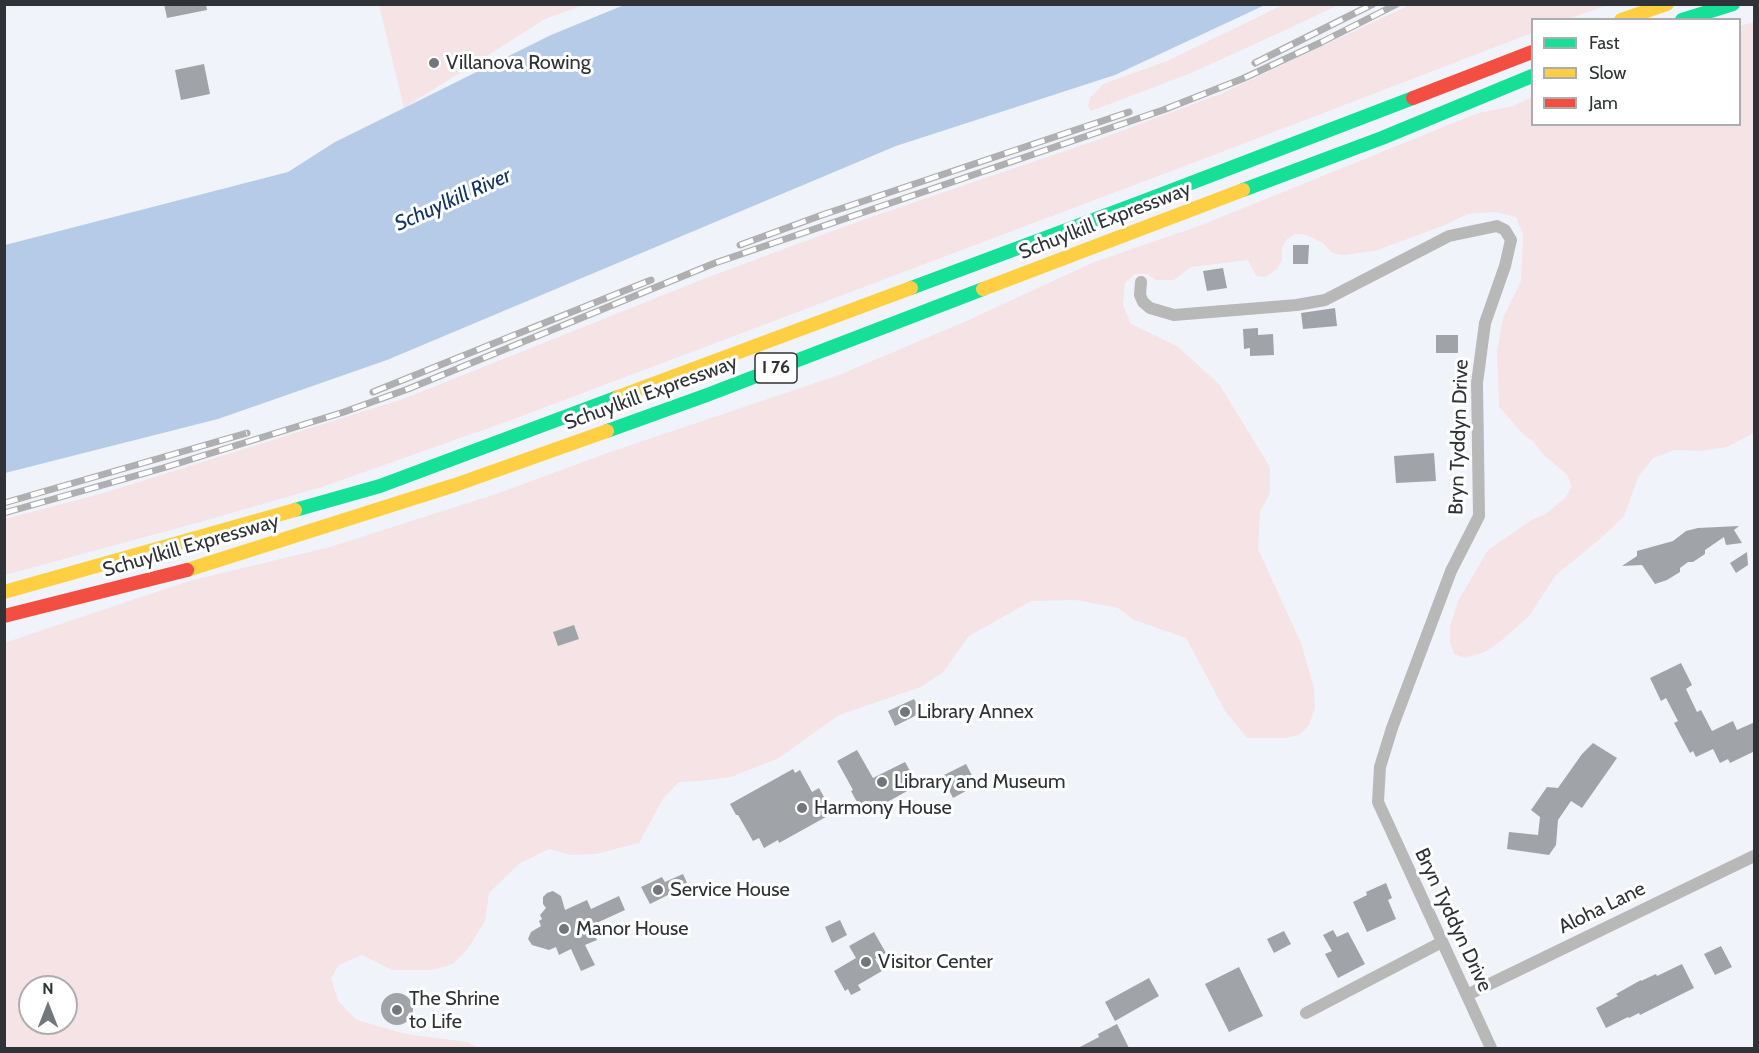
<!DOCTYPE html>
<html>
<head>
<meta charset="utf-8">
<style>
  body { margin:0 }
  #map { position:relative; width:1759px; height:1053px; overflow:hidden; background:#f0f4fa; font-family:Cabin,sans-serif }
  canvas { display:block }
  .frame { position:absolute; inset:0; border:6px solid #2f3236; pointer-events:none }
  .legend { position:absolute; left:1531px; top:18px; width:210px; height:108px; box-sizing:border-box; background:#fff; border:2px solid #acadaf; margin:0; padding:8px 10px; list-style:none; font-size:18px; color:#2f3236 }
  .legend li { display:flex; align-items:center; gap:12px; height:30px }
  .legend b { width:30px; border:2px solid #acadaf }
  .north { position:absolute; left:18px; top:975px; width:60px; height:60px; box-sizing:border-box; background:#fff; border:2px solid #acadaf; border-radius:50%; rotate:0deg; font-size:16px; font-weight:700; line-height:24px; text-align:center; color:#2f3236 }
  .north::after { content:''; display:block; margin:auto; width:21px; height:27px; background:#73767b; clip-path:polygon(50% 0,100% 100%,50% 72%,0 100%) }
</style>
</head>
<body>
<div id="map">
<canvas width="1759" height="1053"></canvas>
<div class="frame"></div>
<ul class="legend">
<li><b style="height:8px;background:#16e098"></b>Fast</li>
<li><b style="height:8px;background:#ffcf43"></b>Slow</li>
<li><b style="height:8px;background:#f24e42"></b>Jam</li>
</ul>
<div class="north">N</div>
</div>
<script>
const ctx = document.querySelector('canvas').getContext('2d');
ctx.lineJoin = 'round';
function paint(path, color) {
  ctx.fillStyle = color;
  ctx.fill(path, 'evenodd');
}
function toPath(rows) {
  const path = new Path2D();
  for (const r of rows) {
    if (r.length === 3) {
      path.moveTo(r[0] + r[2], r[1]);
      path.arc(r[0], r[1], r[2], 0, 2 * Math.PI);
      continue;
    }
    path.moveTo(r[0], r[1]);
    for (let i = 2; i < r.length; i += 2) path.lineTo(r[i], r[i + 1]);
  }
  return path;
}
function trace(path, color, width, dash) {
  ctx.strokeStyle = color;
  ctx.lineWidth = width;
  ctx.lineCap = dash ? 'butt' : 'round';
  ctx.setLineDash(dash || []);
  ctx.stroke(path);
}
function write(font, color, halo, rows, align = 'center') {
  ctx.font = font + ' Cabin,sans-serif';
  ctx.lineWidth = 6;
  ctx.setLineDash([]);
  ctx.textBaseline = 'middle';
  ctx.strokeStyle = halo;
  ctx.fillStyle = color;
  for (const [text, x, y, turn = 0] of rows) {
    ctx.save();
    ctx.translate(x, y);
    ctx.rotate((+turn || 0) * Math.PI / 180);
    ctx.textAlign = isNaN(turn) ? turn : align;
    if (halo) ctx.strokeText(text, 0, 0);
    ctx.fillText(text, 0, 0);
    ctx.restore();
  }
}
paint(toPath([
  [1285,4,1338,5,1290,28,1189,74,1091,111,1088,106,1090,98,1103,84,1167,61],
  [1412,4,1608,5,1568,19,1532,20,1532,33,1206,158,514,419,325,486,211,519,5,575,5,519,107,492,403,399,706,278,865,219,1100,139,1223,93],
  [379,5,379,4,585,5,547,18,404,108],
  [1754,22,1754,433,1727,447,1700,451,1675,450,1653,458,1638,477,1624,516,1600,539,1556,575,1529,616,1502,640,1485,652,1464,658,1454,654,1450,643,1450,627,1458,601,1488,550,1533,519,1544,515,1565,498,1572,486,1567,475,1542,453,1533,441,1525,436,1499,407,1497,352,1503,318,1521,281,1523,235,1516,217,1495,212,1468,214,1445,225,1375,251,1344,255,1332,253,1323,243,1307,235,1296,234,1287,239,1282,248,1282,260,1277,269,1266,277,1256,276,1248,260,1191,267,1174,280,1156,280,1147,274,1135,274,1125,283,1123,305,1131,324,1177,346,1219,384,1270,467,1270,493,1260,512,1258,549,1301,643,1314,688,1315,708,1309,725,1299,735,1286,738,1247,738,1225,711,1186,638,1134,620,1118,608,1076,600,1031,601,969,636,943,672,921,687,839,715,779,758,731,777,699,781,679,782,663,799,639,843,596,854,571,855,549,849,519,864,489,893,485,921,467,950,453,964,433,970,392,970,362,955,339,965,331,978,338,1001,357,1020,406,1034,468,1042,478,1048,5,1048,4,643,189,581,330,547,496,494,613,451,839,375,964,322,1094,262,1199,226,1478,113,1513,106,1532,97,1532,124,1740,124,1740,26],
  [30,987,66,987,66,1023,30,1023]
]), '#f5e3e6');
paint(toPath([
  [624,5,1265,5,1115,75,896,146,387,360,218,419,5,473,5,245,288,172,335,142,404,108,551,35]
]), '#b6cbe8');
paint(toPath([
  [164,4,206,4,207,10,167,18],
  [204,64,210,94,181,100,175,70],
  [1293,245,1309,245,1308,264,1293,264],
  [1223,268,1227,288,1207,291,1203,271],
  [1335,308,1337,326,1303,329,1301,313],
  [1258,328,1258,335,1273,334,1274,355,1250,356,1250,348,1244,349,1243,329],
  [1436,335,1458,335,1458,353,1436,353],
  [1434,453,1436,481,1396,483,1394,456],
  [1739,526,1734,530,1742,543,1726,545,1724,537,1705,550,1705,554,1693,562,1688,562,1680,568,1680,572,1667,580,1655,584,1642,565,1622,566,1637,556,1637,551,1673,541,1686,531,1698,528],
  [1747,552,1748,565,1736,573,1730,563],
  [574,625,579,639,558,646,553,632],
  [1681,663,1692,685,1686,689,1697,712,1701,710,1712,731,1733,721,1737,730,1755,722,1755,751,1730,763,1728,759,1720,763,1713,749,1696,757,1693,751,1690,753,1674,723,1678,721,1666,698,1661,701,1650,678],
  [914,699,921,713,895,726,888,711],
  [1593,743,1617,758,1582,808,1571,801,1558,820,1556,845,1549,855,1507,849,1509,832,1538,835,1540,817,1531,810,1547,787,1558,788,1582,754],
  [857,750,873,778,905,762,918,785,864,815,851,791,853,790,837,761],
  [966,764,977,785,953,798,942,776],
  [793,769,795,773,800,770,812,792,819,788,833,813,779,843,778,840,764,848,759,838,753,841,738,815,736,815,730,804],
  [683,874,688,885,650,904,641,887,662,877,665,882],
  [1386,883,1392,898,1388,900,1396,919,1367,932,1353,902,1367,895,1366,892],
  [553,891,561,896,565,910,587,900,591,909,619,896,625,910,590,926,597,940,585,945,595,965,581,971,571,949,559,955,556,947,549,950,532,945,528,939,531,932,541,926,539,921,542,919,540,915,546,908,543,904,543,897,547,893],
  [840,920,847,935,832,943,825,927],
  [1333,930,1337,937,1348,932,1365,964,1338,978,1325,954,1332,951,1323,935],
  [1284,931,1291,944,1274,953,1267,939],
  [874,932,886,953,875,959,882,971,858,985,861,990,851,995,848,989,845,991,834,971,856,958,849,946],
  [1721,946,1732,967,1715,975,1704,954],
  [1682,964,1694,988,1640,1015,1639,1013,1629,1018,1628,1017,1606,1028,1596,1008,1618,996,1616,994,1641,980,1641,981,1656,974,1657,976],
  [1239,967,1263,1016,1229,1032,1205,984],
  [1149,978,1159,996,1115,1021,1105,1002],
  [397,1009,16],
  [1117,1024,1129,1048,1078,1048,1099,1037,1098,1034]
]), '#a0a4a8');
trace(toPath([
  [1141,282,1140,295,1143,302,1150,308,1174,315,1297,305,1325,300,1449,236,1497,226,1505,230,1511,240,1505,266,1485,323,1477,383,1479,516,1451,571,1392,728,1380,767,1378,802,1491,1048],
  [1467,995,1754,856],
  [1306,1013,1442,942]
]), '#b9b8b9', 12);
trace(toPath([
  [1682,20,1733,4],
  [1243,190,1382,138,1532,76],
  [911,288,1144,201,1413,98],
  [607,431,707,395,983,289],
  [295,510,380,486,618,397]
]), '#16e098', 14);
trace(toPath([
  [1621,20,1667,4],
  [983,289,1243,190],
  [618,397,911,288],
  [187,570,455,485,607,431],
  [4,592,295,510]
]), '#ffcf43', 14);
trace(toPath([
  [1413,98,1532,52],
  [4,616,187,570]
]), '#f24e42', 14);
const rail = toPath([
  [1255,63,1373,4],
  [740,245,822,215,1129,112],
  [373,392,651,280],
  [4,503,247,433],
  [4,513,163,468,344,412,408,389,715,263,1163,110,1242,79,1322,42,1397,4]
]);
trace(rail, '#afafb1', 7);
trace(rail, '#fff', 4.5, [14]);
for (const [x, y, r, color] of [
  [434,63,6,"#73767b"],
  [905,712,6,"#73767b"],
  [882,782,6,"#73767b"],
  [802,808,6,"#73767b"],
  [658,890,6,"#73767b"],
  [564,929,6,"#73767b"],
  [866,962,6,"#73767b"],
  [397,1010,6,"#73767b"]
]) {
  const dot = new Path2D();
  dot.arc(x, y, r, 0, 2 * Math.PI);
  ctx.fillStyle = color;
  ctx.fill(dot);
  trace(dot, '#fff', 2);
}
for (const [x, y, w] of [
  [776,368,42]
]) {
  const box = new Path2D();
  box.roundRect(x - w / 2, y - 15, w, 30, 4.5);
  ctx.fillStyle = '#fff';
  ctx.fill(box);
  trace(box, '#2f3236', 1.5);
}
write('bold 18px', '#2f3236', null, [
  ["I 76",776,368]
]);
write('20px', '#2f3236', '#fff', [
  ["Villanova Rowing",446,63],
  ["Library Annex",917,712],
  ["Library and Museum",894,782],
  ["Harmony House",814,808],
  ["Service House",670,890],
  ["Manor House",576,929],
  ["Visitor Center",878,962],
  ["The Shrine",409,999],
  ["to Life",409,1022]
], 'left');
write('20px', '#2f3236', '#fff', [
  ["Schuylkill Expressway",1105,221,-21],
  ["Schuylkill Expressway",651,393,-20],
  ["Bryn Tyddyn Drive",1459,437,-88],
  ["Schuylkill Expressway",191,546,-16],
  ["Aloha Lane",1602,908,-26],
  ["Bryn Tyddyn Drive",1453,920,65]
]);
write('italic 21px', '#103565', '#fff', [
  ["Schuylkill River",453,200,-24]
]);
</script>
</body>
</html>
